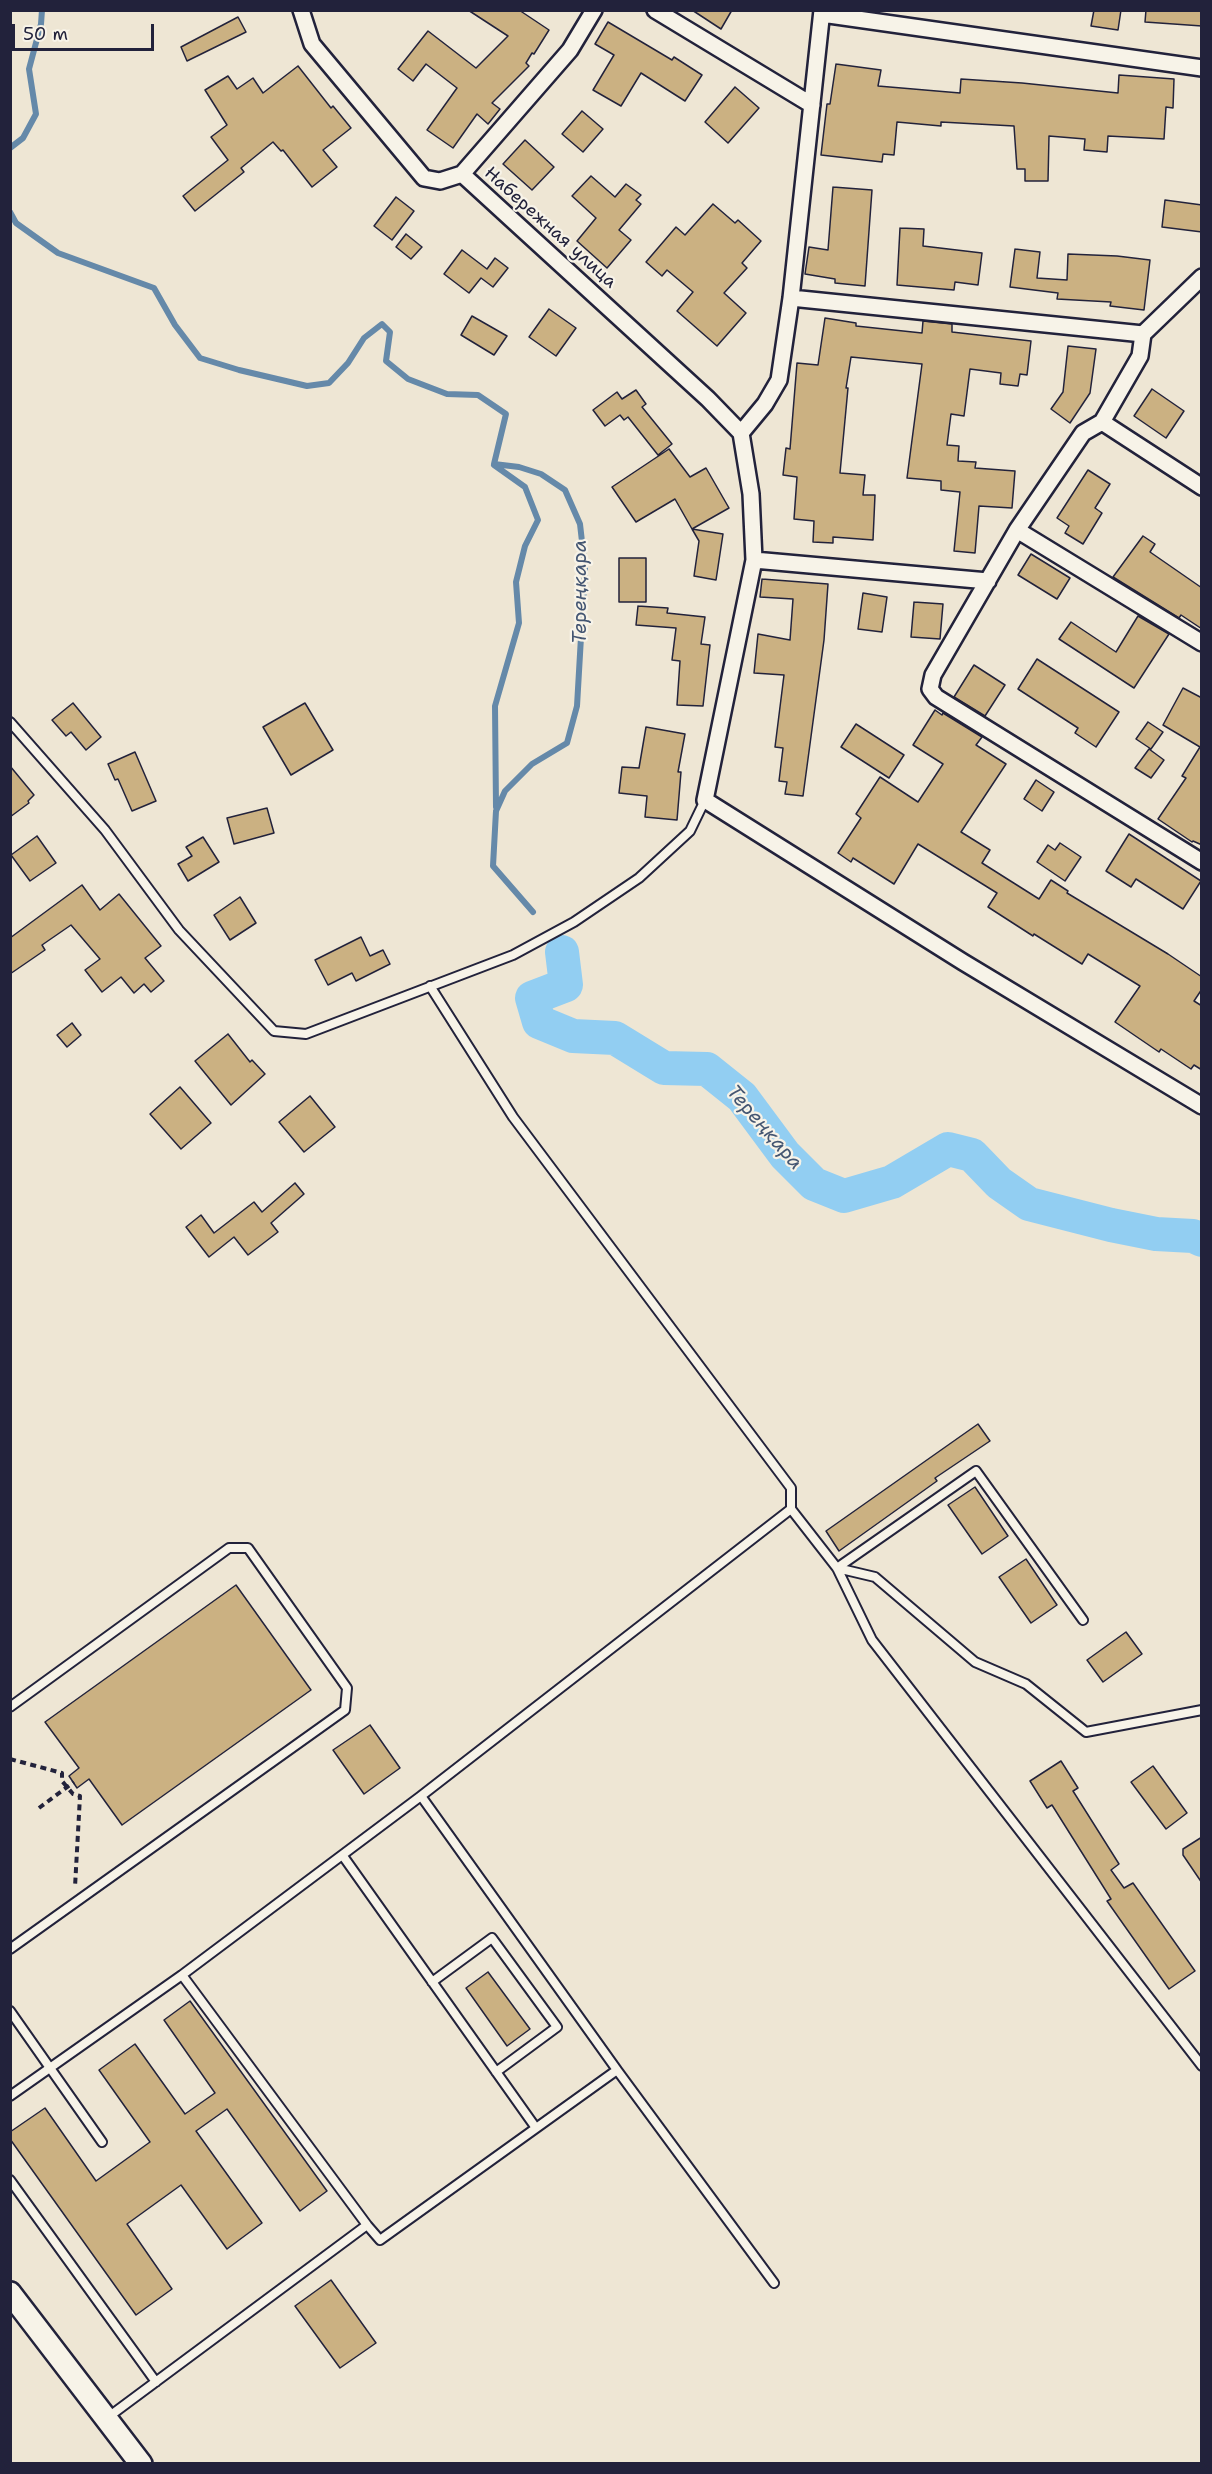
<!DOCTYPE html>
<html>
<head>
<meta charset="utf-8">
<style>
  body { margin:0 }
  #map { position:relative; width:1212px; height:2474px; overflow:hidden; background:#eee6d4; font-family:"Shantell Sans",sans-serif }
  canvas { display:block }
  .frame { position:absolute; inset:0; border:12px solid #22223b; pointer-events:none }
  .scale { position:absolute; left:12px; top:24px; width:142px; height:27px; box-sizing:border-box; border:3px solid #22223b; border-top:0; padding-left:8px; font-size:18px; line-height:21px; white-space:nowrap; color:#22223b; -webkit-text-stroke:4px #f7f3e8; paint-order:stroke }
</style>
</head>
<body>
<div id="map">
<canvas width="1212" height="2474"></canvas>
<div class="frame"></div>
<div class="scale">50 m</div>
</div>
<script>
const ctx = document.querySelector('canvas').getContext('2d');
ctx.lineJoin = 'round';
function toPath(rows) {
  const path = new Path2D();
  for (const r of rows) {
    path.moveTo(r[0], r[1]);
    for (let i = 2; i < r.length; i += 2) path.lineTo(r[i], r[i + 1]);
  }
  return path;
}
function trace(path, color, width, dash) {
  ctx.strokeStyle = color;
  ctx.lineWidth = width;
  ctx.lineCap = dash ? 'butt' : 'round';
  ctx.setLineDash(dash || []);
  ctx.stroke(path);
}
function paint(path, color) {
  ctx.fillStyle = color;
  ctx.fill(path, 'evenodd');
}
function write(font, color, halo, rows, align = 'center') {
  ctx.font = font + ' "Shantell Sans",sans-serif';
  ctx.lineWidth = 4.5;
  ctx.setLineDash([]);
  ctx.textBaseline = 'middle';
  ctx.strokeStyle = halo;
  ctx.fillStyle = color;
  for (const [text, x, y, turn = 0] of rows) {
    ctx.save();
    ctx.translate(x, y);
    ctx.rotate((+turn || 0) * Math.PI / 180);
    ctx.textAlign = isNaN(turn) ? turn : align;
    if (halo) ctx.strokeText(text, 0, 0);
    ctx.fillText(text, 0, 0);
    ctx.restore();
  }
}
trace(toPath([
  [10,148,23,138,36,114,29,69,41,24,42,10],
  [10,212,16,223,58,253,154,288,175,325,200,358,239,370,307,386,329,383,348,363,364,338,382,324,390,332,386,361,408,379,447,394,478,395,506,414,494,464,519,467,541,474,565,490,580,524,585,568,577,706,567,743,532,764,505,791,496,811,493,866,533,912],
  [494,465,525,487,538,520,525,546,516,582,519,623,495,706,496,807]
]), '#6589a9', 6);
trace(toPath([
  [562,952,566,985,532,998,539,1022,573,1036,615,1038,664,1068,707,1069,742,1097,785,1155,814,1184,844,1196,892,1182,948,1149,972,1155,999,1183,1029,1204,1111,1225,1156,1234,1193,1236,1202,1240]
]), '#92cef2', 34);
const building = toPath([
  [468,10,519,10,549,30,534,54,532,53,526,63,529,66,492,103,500,109,488,124,477,114,453,148,427,130,457,88,426,64,413,81,398,69,428,31,476,68,508,36,468,10],
  [692,10,732,10,721,29,692,10],
  [1094,10,1121,10,1118,30,1091,26,1094,10],
  [1146,10,1202,10,1202,26,1145,22,1146,10],
  [238,17,246,32,187,61,181,47,238,17],
  [608,22,672,60,674,57,702,75,685,101,641,73,621,106,593,90,614,55,595,44,608,22],
  [836,64,881,70,878,86,960,93,961,79,1022,83,1118,93,1119,75,1174,79,1173,108,1166,107,1164,139,1108,136,1107,152,1084,150,1085,139,1049,136,1048,181,1025,181,1025,169,1017,169,1014,126,941,122,941,126,897,122,894,155,883,154,882,162,821,155,827,104,830,104,836,64],
  [298,66,331,108,333,106,351,128,323,150,337,167,312,187,283,150,281,151,273,142,241,168,244,172,195,211,183,196,228,160,211,137,227,125,205,90,228,76,237,89,253,78,263,93,298,66],
  [735,87,759,108,728,143,705,122,735,87],
  [582,111,603,129,583,152,562,134,582,111],
  [525,140,554,167,532,190,503,164,525,140],
  [591,176,615,197,626,184,641,195,636,200,641,204,619,230,631,240,607,268,577,241,596,218,572,196,591,176],
  [833,187,872,190,865,286,835,283,835,279,805,274,809,247,828,250,833,187],
  [396,197,414,211,392,240,374,226,396,197],
  [1165,200,1202,205,1202,232,1162,227,1165,200],
  [713,204,735,223,738,220,761,241,742,263,747,268,724,293,746,313,717,346,677,311,693,292,667,270,662,276,646,262,676,227,685,235,713,204],
  [900,228,924,229,923,246,982,253,978,285,955,282,954,290,897,285,900,228],
  [406,234,422,247,411,259,396,247,406,234],
  [1015,249,1040,252,1037,278,1067,280,1068,254,1117,256,1150,260,1144,310,1110,306,1111,302,1057,299,1058,293,1010,287,1015,249],
  [462,250,487,269,495,258,508,268,493,287,481,278,469,293,444,274,462,250],
  [549,309,576,328,556,356,529,337,549,309],
  [472,316,507,336,494,355,461,335,472,316],
  [825,318,856,323,856,326,922,333,923,321,952,324,952,332,1031,341,1027,375,1020,374,1018,386,1000,384,1001,373,970,369,964,416,951,414,947,445,959,446,958,461,976,462,975,468,1015,471,1012,508,979,506,975,553,954,551,960,492,941,490,941,481,907,478,922,364,851,357,846,388,848,388,840,473,865,475,863,495,875,495,873,540,833,537,833,543,813,542,814,521,794,519,797,477,783,475,786,448,790,449,797,363,818,365,825,318],
  [1068,346,1096,349,1090,393,1070,423,1051,409,1063,392,1068,346],
  [1152,389,1184,411,1166,438,1134,416,1152,389],
  [636,390,646,404,642,407,672,444,658,455,628,417,624,420,620,415,605,426,593,410,617,392,622,399,636,390],
  [669,449,690,477,706,468,729,508,692,529,675,499,636,522,612,487,669,449],
  [1088,470,1110,484,1095,508,1102,513,1083,544,1065,533,1069,526,1057,518,1088,470],
  [692,529,723,534,716,580,694,576,699,541,692,529],
  [1143,536,1155,544,1150,552,1202,588,1202,629,1181,615,1179,618,1113,577,1143,536],
  [1031,554,1070,578,1057,599,1018,575,1031,554],
  [619,558,646,558,646,602,619,602,619,558],
  [762,579,828,584,824,640,803,796,785,794,787,782,779,781,783,748,775,747,784,675,754,673,758,634,790,640,793,599,760,597,762,579],
  [863,593,887,597,882,632,858,629,863,593],
  [914,602,943,604,940,639,911,637,914,602],
  [638,606,668,608,667,613,705,617,701,644,710,645,703,706,677,705,680,661,672,660,676,628,636,625,638,606],
  [1138,616,1169,634,1134,688,1059,639,1071,622,1116,652,1138,616],
  [1037,659,1119,712,1096,747,1075,733,1078,728,1018,689,1037,659],
  [974,665,1005,685,985,716,954,697,974,665],
  [1183,688,1202,698,1202,845,1193,841,1192,842,1158,819,1186,778,1182,776,1200,747,1163,725,1183,688],
  [73,703,101,737,86,750,71,732,66,736,52,720,73,703],
  [305,703,333,750,291,775,263,727,305,703],
  [935,710,942,715,943,713,982,737,976,745,1006,764,961,832,990,850,982,863,1039,899,1051,880,1068,891,1067,893,1168,954,1202,977,1202,989,1194,1001,1202,1006,1202,1070,1194,1065,1191,1069,1161,1049,1159,1052,1115,1022,1140,986,1088,954,1082,964,1034,934,1033,936,988,907,997,893,918,844,894,884,853,858,851,862,838,853,861,818,856,814,880,777,918,802,943,764,913,745,935,710],
  [1148,722,1163,732,1151,749,1136,739,1148,722],
  [856,724,904,755,889,778,841,747,856,724],
  [646,727,685,734,678,772,681,772,677,820,645,817,647,796,619,793,622,767,639,768,646,727],
  [1149,749,1164,760,1151,778,1135,768,1149,749],
  [135,752,156,801,132,811,118,779,115,780,108,764,135,752],
  [10,766,34,795,28,801,29,803,10,817,10,766],
  [1036,780,1054,792,1042,811,1024,799,1036,780],
  [267,808,274,833,234,844,227,818,267,808],
  [1129,834,1201,881,1183,909,1136,879,1131,887,1106,871,1129,834],
  [37,836,56,863,30,881,11,855,37,836],
  [203,837,219,862,188,881,178,864,192,856,186,847,203,837],
  [1060,843,1081,857,1065,881,1037,862,1048,845,1055,850,1060,843],
  [82,885,100,910,119,894,161,946,145,958,164,981,151,992,144,984,134,993,121,977,102,992,85,970,100,959,71,925,42,945,45,950,10,974,10,938,82,885],
  [240,897,256,923,230,940,214,915,240,897],
  [361,937,370,956,383,950,390,964,356,981,352,973,328,985,315,960,361,937],
  [72,1023,81,1035,67,1047,57,1035,72,1023],
  [228,1034,250,1062,252,1060,265,1074,231,1105,195,1061,228,1034],
  [180,1087,211,1123,181,1149,150,1114,180,1087],
  [310,1096,335,1127,304,1152,279,1122,310,1096],
  [295,1183,304,1194,271,1223,278,1232,248,1255,234,1237,209,1257,186,1227,201,1215,214,1233,254,1202,262,1212,295,1183],
  [978,1424,990,1441,935,1478,937,1481,839,1551,826,1531,978,1424],
  [975,1487,1008,1536,982,1554,948,1505,975,1487],
  [1026,1559,1057,1605,1031,1623,999,1577,1026,1559],
  [236,1585,311,1690,122,1825,89,1779,77,1788,69,1776,79,1768,45,1722,236,1585],
  [1126,1632,1142,1654,1103,1682,1087,1660,1126,1632],
  [370,1725,400,1768,364,1794,333,1750,370,1725],
  [1061,1761,1078,1788,1073,1791,1119,1864,1111,1870,1124,1888,1133,1883,1195,1971,1169,1989,1107,1901,1111,1899,1052,1805,1047,1808,1030,1781,1061,1761],
  [1153,1766,1187,1813,1166,1829,1131,1782,1153,1766],
  [1202,1837,1202,1883,1183,1855,1183,1849,1202,1837],
  [488,1972,530,2029,507,2046,466,1988,488,1972],
  [190,2001,327,2191,300,2211,227,2109,196,2131,262,2223,227,2249,181,2185,127,2224,172,2289,136,2315,10,2139,10,2132,45,2108,96,2181,150,2142,99,2070,135,2044,185,2114,215,2093,164,2020,190,2001],
  [331,2280,376,2343,340,2368,295,2306,331,2280]
]);
paint(building, '#cbb182');
trace(building, '#22223b', 1.5);
const lane = toPath([
  [10,722,105,830,179,930,274,1031,306,1034,513,955,574,922,639,878,690,831,705,800],
  [791,1509,837,1568,872,1640,1202,2066],
  [837,1568,875,1577,975,1662,1026,1684,1086,1732,1202,1710],
  [837,1568,976,1471,1083,1620],
  [10,1707,229,1548,248,1548,347,1688,345,1710,10,1949],
  [421,1796,791,1509,791,1488,513,1117,430,986],
  [343,1856,536,2128],
  [182,1975,367,2225],
  [432,1982,492,1938,557,2027,496,2072],
  [10,2011,102,2142],
  [10,2096,182,1975,421,1796,617,2070],
  [10,2180,156,2382],
  [107,2418,367,2225,380,2240,617,2070,774,2283]
]);
const street = toPath([
  [301,10,312,44,424,178,440,181,462,174],
  [655,10,812,105],
  [822,10,791,298,779,380,765,404,741,433,751,494,754,560,705,800,963,962,1202,1106],
  [822,14,1202,68],
  [462,174,708,399,741,433],
  [462,174,570,50,594,10],
  [1202,277,1143,334,1140,356,1102,422,1083,433,1017,530,933,675,930,689,936,697,1202,862],
  [791,298,1143,334],
  [1102,422,1202,487],
  [1017,530,1202,643],
  [754,560,988,581]
]);
const secondary = toPath([
  [10,2293,141,2464]
]);
trace(lane, '#22223b', 12);
trace(street, '#22223b', 20);
trace(secondary, '#22223b', 26);
trace(toPath([
  [10,1759,62,1773,62,1781,73,1794,80,1796,75,1887],
  [39,1808,74,1782]
]), '#22223b', 4, [6, 4.5]);
trace(lane, '#f7f3e8', 8);
trace(street, '#f7f3e8', 15);
trace(secondary, '#f7f3e8', 21);
write('18px', '#22223b', '#f7f3e8', [
  ["Набережная улица",550,228,42]
]);
write('italic 20px', '#445672', '#f7f3e8', [
  ["Тереңқара",581,592,-90],
  ["Тереңқара",764,1128,49]
]);
</script>
</body>
</html>
